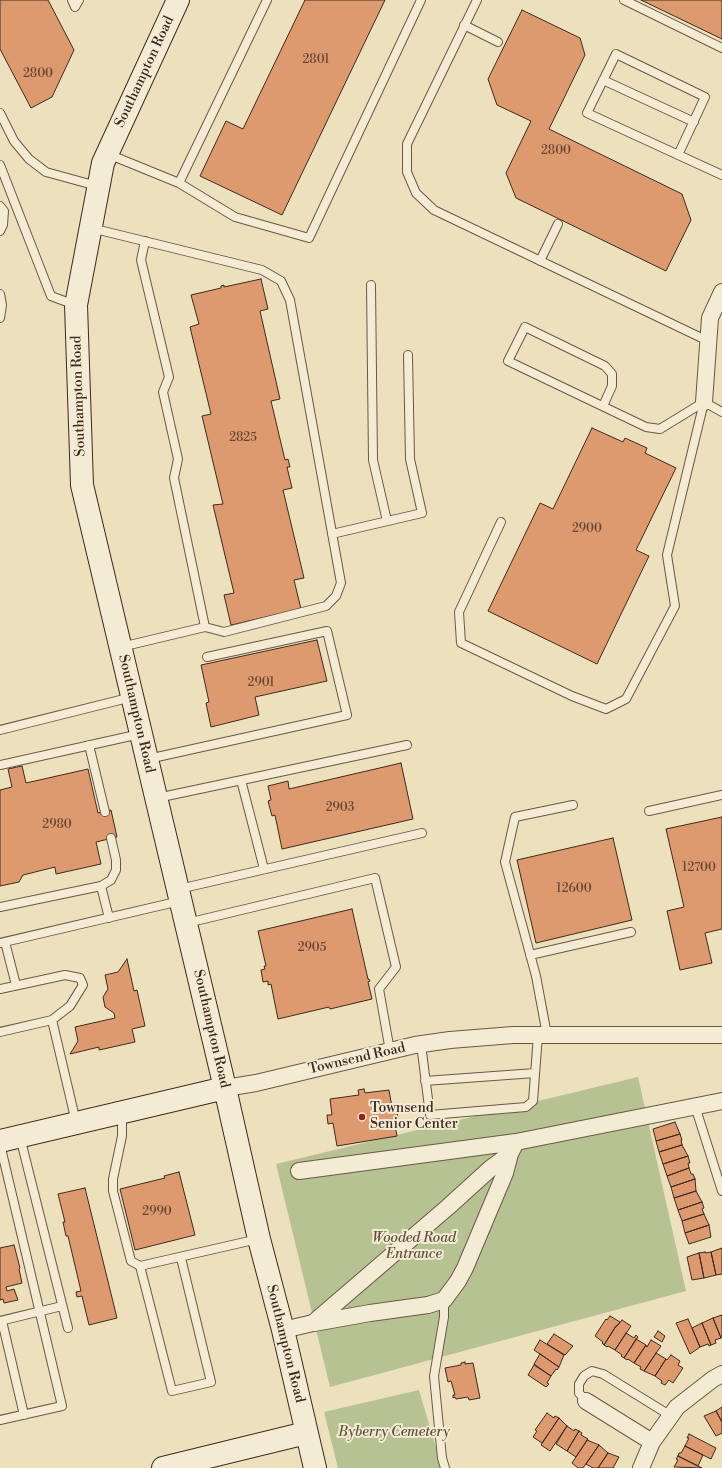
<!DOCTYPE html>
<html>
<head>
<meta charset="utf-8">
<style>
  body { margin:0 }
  canvas { display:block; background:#ede0bd }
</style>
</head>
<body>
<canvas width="722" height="1468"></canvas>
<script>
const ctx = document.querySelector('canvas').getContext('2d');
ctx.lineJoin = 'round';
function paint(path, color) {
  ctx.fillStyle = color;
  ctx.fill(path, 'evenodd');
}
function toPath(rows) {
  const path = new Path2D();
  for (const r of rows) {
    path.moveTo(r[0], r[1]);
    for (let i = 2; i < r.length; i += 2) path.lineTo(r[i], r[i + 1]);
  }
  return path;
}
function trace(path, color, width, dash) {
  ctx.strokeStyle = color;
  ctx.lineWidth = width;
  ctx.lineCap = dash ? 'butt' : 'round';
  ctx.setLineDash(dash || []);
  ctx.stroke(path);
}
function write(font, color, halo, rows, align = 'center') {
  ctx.font = font + ' "Libre Bodoni",serif';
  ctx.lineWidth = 4;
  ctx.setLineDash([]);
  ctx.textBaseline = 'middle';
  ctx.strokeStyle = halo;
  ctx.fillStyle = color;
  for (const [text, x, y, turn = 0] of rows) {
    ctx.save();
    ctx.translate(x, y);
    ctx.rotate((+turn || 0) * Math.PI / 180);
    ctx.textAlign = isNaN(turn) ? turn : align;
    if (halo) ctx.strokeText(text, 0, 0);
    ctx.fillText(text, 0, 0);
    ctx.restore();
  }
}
paint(toPath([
  [638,1077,686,1291,330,1387,276,1164],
  [419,1390,442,1468,338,1468,324,1412]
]), '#b7c292');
const building = toPath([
  [0,0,48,0,74,50,52,97,31,108,0,49,0,0],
  [305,0,385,0,282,215,200,176,226,121,243,129,305,0],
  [641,0,722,0,722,39,641,0],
  [522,10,580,38,585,55,549,129,682,194,691,220,666,271,516,198,506,173,531,121,497,105,488,79,522,10],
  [261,279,268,309,260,311,280,399,271,401,285,460,288,459,290,467,287,467,292,488,283,490,304,578,294,580,301,609,231,625,224,595,234,593,213,505,223,504,202,416,211,414,190,327,199,324,191,295,221,288,221,286,224,285,224,287,261,279],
  [592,428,623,442,625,438,647,448,645,453,676,468,636,550,649,556,597,664,488,611,540,503,553,509,592,428],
  [317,640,327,681,255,697,259,715,211,727,206,703,209,702,201,665,317,640],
  [401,763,413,819,282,849,275,815,272,816,268,801,271,800,268,786,288,781,289,789,401,763],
  [22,766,26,783,88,769,98,813,111,810,117,837,96,842,101,864,56,874,55,867,23,875,19,882,0,886,0,790,12,787,8,769,22,766],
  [722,817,722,929,705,933,712,963,680,970,667,911,684,907,666,829,722,817],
  [613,838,632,920,536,943,517,860,613,838],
  [352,909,368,979,369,979,370,981,368,982,372,999,330,1009,329,1007,278,1019,271,984,268,985,268,981,263,982,261,970,265,969,264,966,266,966,258,931,352,909],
  [127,959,134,991,137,990,145,1026,132,1029,135,1042,99,1050,99,1047,70,1054,78,1041,75,1027,115,1018,114,1013,105,1007,103,997,108,989,105,975,118,972,127,959],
  [364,1089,365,1093,389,1090,392,1107,393,1105,396,1106,396,1108,398,1118,396,1120,394,1119,397,1136,337,1146,333,1123,328,1124,327,1115,332,1115,330,1099,359,1095,358,1090,364,1089],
  [675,1122,680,1134,656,1141,653,1129,675,1122],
  [680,1134,682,1140,681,1140,682,1145,659,1152,656,1141,680,1134],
  [682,1145,688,1156,663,1164,659,1152,682,1145],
  [688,1156,690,1163,688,1163,689,1168,667,1176,663,1164,688,1156],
  [689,1168,691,1174,693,1174,695,1179,671,1187,667,1176,689,1168],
  [179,1172,195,1235,135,1250,120,1189,165,1178,164,1176,179,1172],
  [695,1179,696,1191,674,1198,671,1187,695,1179],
  [85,1188,117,1318,89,1325,82,1296,77,1297,76,1292,81,1291,68,1236,66,1236,63,1222,65,1222,58,1194,85,1188],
  [696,1191,702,1202,678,1210,674,1198,696,1191],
  [702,1202,704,1208,702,1209,704,1214,682,1221,678,1210,702,1202],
  [704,1214,709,1225,685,1233,682,1221,704,1214],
  [709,1225,711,1237,689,1244,685,1233,709,1225],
  [14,1245,20,1268,19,1269,22,1283,6,1287,7,1291,14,1289,18,1300,4,1303,3,1299,0,1300,0,1248,14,1245],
  [722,1248,722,1274,716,1275,711,1252,722,1248],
  [705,1252,705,1253,711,1252,716,1275,704,1278,699,1253,705,1252],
  [699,1253,704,1278,692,1280,687,1257,699,1253],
  [722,1315,722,1337,721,1338,713,1318,722,1315],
  [610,1316,620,1322,617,1326,616,1326,604,1345,602,1343,603,1342,595,1336,606,1319,607,1320,610,1316],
  [713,1318,721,1338,715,1340,716,1343,711,1345,702,1323,713,1318],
  [688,1319,700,1347,690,1354,676,1323,688,1319],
  [622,1320,631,1326,615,1350,608,1346,607,1347,604,1345,616,1326,617,1326,622,1320],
  [702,1323,711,1345,709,1346,708,1344,700,1347,692,1328,702,1323],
  [658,1331,665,1336,662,1342,654,1337,658,1331],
  [626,1333,634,1338,636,1335,638,1337,624,1358,621,1356,622,1355,615,1350,626,1333],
  [554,1334,573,1346,565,1355,547,1344,554,1334],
  [636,1339,646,1345,634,1363,628,1359,627,1360,624,1358,636,1339],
  [540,1340,564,1355,559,1367,534,1350,540,1340],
  [651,1340,661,1346,644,1371,640,1369,641,1367,634,1363,646,1345,647,1347,651,1340],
  [656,1353,666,1359,655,1376,644,1371,656,1353],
  [540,1354,559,1367,557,1370,556,1369,551,1376,534,1364,540,1354],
  [671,1355,680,1361,678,1365,683,1368,673,1383,669,1380,665,1385,661,1383,662,1381,655,1376,666,1359,667,1360,671,1355],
  [465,1362,465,1364,473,1363,480,1398,469,1400,468,1397,456,1399,455,1397,453,1398,453,1395,455,1395,451,1381,448,1382,445,1368,461,1365,461,1363,465,1362],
  [534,1365,551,1376,547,1383,549,1384,546,1387,528,1375,534,1365],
  [722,1407,722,1422,716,1411,722,1407],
  [716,1411,722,1422,722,1433,716,1436,704,1416,716,1411],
  [547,1413,554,1418,555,1416,559,1418,542,1443,533,1437,537,1431,535,1430,547,1413],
  [559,1418,567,1426,550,1451,541,1445,559,1418],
  [567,1426,574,1431,575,1429,579,1431,567,1451,556,1444,567,1426],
  [579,1431,582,1433,581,1435,588,1439,576,1457,567,1451,579,1431],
  [689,1434,716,1448,711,1459,685,1446,689,1438,687,1438,689,1434],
  [587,1440,599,1445,583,1468,578,1468,572,1463,587,1440],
  [599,1445,608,1453,598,1468,593,1468,586,1464,599,1445],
  [685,1446,703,1455,698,1466,678,1456,679,1453,681,1453,685,1446],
  [608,1453,619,1457,613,1468,598,1468,608,1453],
  [678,1456,702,1468,674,1467,678,1460,676,1459,678,1456]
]);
paint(building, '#de9a6f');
trace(building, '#3d2a1f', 1);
const lane = toPath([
  [72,0,75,7,79,0],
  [477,0,407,144,407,172,416,193,434,210,708,341],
  [624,0,722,48],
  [464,25,498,42],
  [603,80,694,122],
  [0,113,14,141,29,159,46,172,97,186],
  [108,154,179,183,235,217,309,238,421,0],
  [678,155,705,97,616,54,587,113,722,175],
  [0,165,51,296,75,305],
  [179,183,267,0],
  [0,206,4,211,3,225,0,231],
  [91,228,262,270,281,281,290,300,341,583,336,596,326,606,224,632,205,627,121,647],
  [145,241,141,260,169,377,163,392,178,459,174,478,205,627],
  [540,261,558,224],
  [371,285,373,460,387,521],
  [0,294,2,305,0,318],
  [704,402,722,412],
  [603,406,612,386,612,374,605,366,525,327,508,361,646,427,660,429,704,402],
  [501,522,459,612,461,643,572,696,606,709,626,699,675,606,667,555,704,402],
  [332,534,422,513,410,459,408,355],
  [0,730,132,697],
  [89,745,105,812],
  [148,759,347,715,327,631,207,657],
  [0,765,140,734],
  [241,780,264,869],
  [157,798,407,745],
  [649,811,722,795],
  [101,886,109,918],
  [179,889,422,833],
  [0,907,101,886,111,880,116,870,116,860,111,838],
  [187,923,375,878,396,967,379,989,390,1051],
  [5,942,16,985],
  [0,943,180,901],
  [530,955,631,932],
  [0,989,65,975,80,978,83,985,70,1006,52,1020,0,1032],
  [52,1020,76,1122],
  [547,1035,536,976,505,862,515,817,573,805],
  [421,1044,430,1115,526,1107,533,1101,538,1035],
  [425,1081,535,1073],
  [695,1106,722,1191],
  [122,1113,122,1136,113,1179,113,1191,131,1261,140,1266,258,1239],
  [20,1137,68,1328],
  [0,1144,62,1406,0,1420],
  [140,1266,172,1391,211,1382,181,1258],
  [444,1300,444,1317,434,1376,442,1458,445,1468],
  [0,1321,62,1306],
  [2,1321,24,1415],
  [586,1401,579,1393,579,1384,584,1376,592,1371,603,1374,671,1416]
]);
const street = toPath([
  [704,402,710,318,722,292],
  [225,1088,256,1083,415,1045,450,1040,513,1035,722,1035],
  [299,1171,516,1142,722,1101],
  [314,1323,370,1313,428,1305,444,1300,458,1281,465,1268,505,1173,510,1154],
  [283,1330,313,1323,448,1207,491,1168,510,1154,516,1142],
  [586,1401,652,1442],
  [641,1468,652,1442,677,1407,713,1379,722,1374]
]);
const secondary = toPath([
  [178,0,103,163,76,305,82,485,225,1088,259,1239,283,1330,315,1468],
  [0,1141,225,1088],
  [163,1468,306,1433]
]);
trace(lane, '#695846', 10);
trace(street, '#695846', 18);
trace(secondary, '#3d2a1f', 24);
trace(lane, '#f3ebd4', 8);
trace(street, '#f3ebd4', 16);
trace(secondary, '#f3ebd4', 22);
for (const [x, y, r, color] of [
  [362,1117,4,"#8f2418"]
]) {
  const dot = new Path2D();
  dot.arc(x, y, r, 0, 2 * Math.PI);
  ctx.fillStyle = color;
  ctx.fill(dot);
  trace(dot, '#f3ebd4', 1.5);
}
write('12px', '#654633', null, [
  ["2801",316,60],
  ["2800",38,74],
  ["2800",556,151],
  ["2825",243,438],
  ["2900",587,529],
  ["2901",261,683],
  ["2903",340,808],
  ["2980",57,825],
  ["12700",699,868],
  ["12600",574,889],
  ["2905",312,948],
  ["2990",157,1212]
]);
write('14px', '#3d2a1f', '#f3ebd4', [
  ["Southampton Road",145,72,-65],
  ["Southampton Road",79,396,-92],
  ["Southampton Road",136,714,77],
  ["Southampton Road",211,1029,77],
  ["Townsend Road",357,1059,-13],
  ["Southampton Road",285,1344,76]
]);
write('14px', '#3d2a1f', '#f3ebd4', [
  ["Townsend",370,1109],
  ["Senior Center",370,1125]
], 'left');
write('italic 14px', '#5c503c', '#f3ebd4', [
  ["Wooded Road",414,1239],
  ["Entrance",414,1255],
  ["Byberry Cemetery",394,1433]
]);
</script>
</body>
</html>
